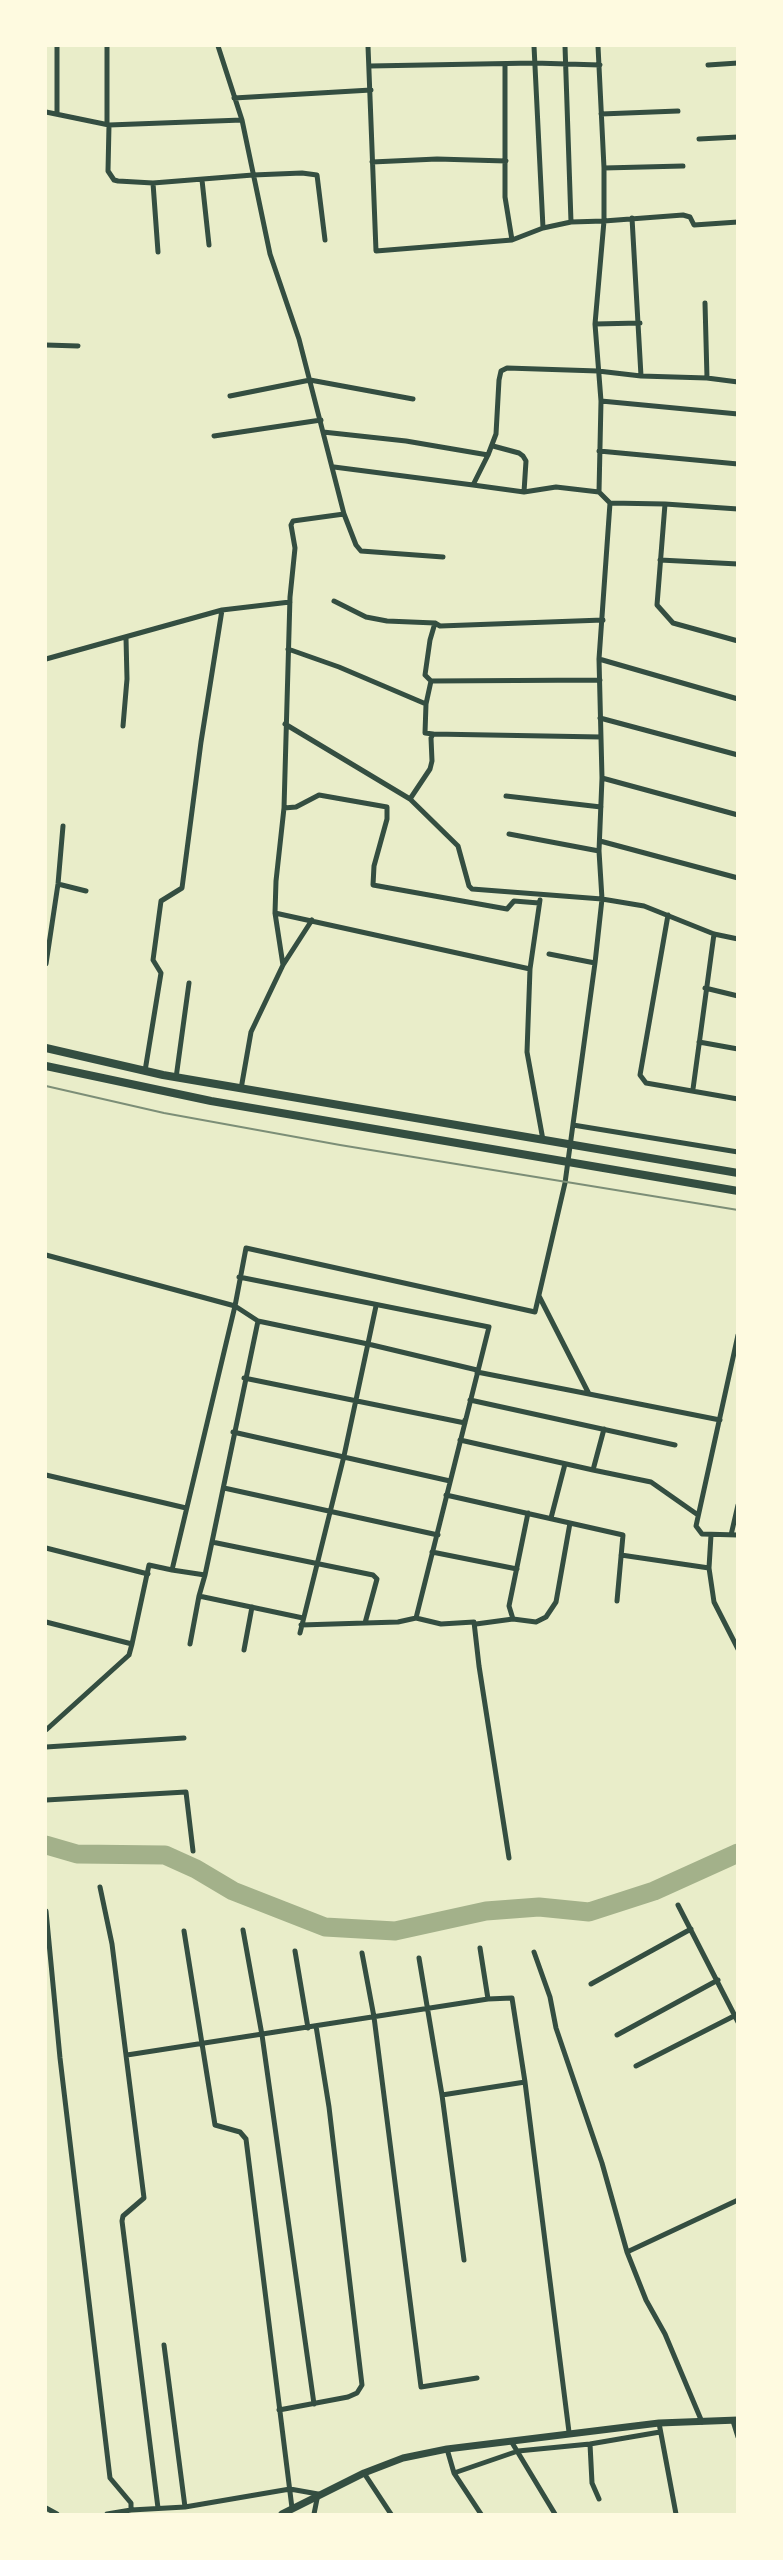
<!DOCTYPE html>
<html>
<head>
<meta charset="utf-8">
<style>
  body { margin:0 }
  #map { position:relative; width:783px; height:2560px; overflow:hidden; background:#e9edc9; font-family:"Public Sans",sans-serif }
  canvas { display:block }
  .frame { position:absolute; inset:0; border:47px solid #fefae0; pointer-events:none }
</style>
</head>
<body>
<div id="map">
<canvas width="783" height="2560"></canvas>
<div class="frame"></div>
</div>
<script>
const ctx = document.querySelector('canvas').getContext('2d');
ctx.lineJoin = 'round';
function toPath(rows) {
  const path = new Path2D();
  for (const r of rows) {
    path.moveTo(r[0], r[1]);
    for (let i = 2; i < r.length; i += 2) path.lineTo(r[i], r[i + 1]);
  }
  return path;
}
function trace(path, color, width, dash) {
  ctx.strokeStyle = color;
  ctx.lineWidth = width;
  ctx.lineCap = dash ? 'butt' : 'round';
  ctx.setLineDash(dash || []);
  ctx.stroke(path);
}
trace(toPath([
  [46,1845,77,1854,165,1855,196,1869,233,1891,325,1927,395,1931,486,1911,539,1907,589,1912,654,1891,738,1853]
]), '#a3b18a', 19);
trace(toPath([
  [107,46,107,124],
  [218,46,242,120,270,254,299,339,344,514,293,521,291,525,295,548,290,597,284,808,276,881,275,913,283,965,251,1032,241,1089],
  [368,46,376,251,512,240,543,228,571,222],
  [534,46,543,228],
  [565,46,571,222,604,221,595,324,640,323],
  [598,46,604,168,604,221,683,215,690,217,694,225,738,222],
  [505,65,505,197,512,240],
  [708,65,738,63],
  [370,66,534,63,600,65],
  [234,98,371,90],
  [46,112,109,125,242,120],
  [57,114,57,46],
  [601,114,678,111],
  [109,125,108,171,114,180,118,181,153,183,253,175,302,173,317,175,325,240],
  [699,139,738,137],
  [372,162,437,159,506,161],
  [604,168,683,166],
  [202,180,209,245],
  [153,183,158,252],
  [632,218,641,376],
  [705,303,707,378],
  [595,324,601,401,599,492,610,503,665,504,657,605,673,623,738,641],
  [46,345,78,346],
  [230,396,310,380,413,399],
  [601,401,738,414],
  [323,432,406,441,488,455,496,434,499,380,501,371,507,368,598,371,641,376,707,378,738,382],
  [214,436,321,420],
  [493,446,519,453,523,456,526,461,524,492],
  [599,451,738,464],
  [334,467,473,485,488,455],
  [473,485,524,492,556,487,599,492],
  [665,504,738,509],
  [344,514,356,545,361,551,443,557],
  [660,560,738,564],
  [334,601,366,617,387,621,435,623],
  [288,649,339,667,426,704],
  [46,659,222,610,290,602],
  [599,659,738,699],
  [600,680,431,681,425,675,430,640,435,623,440,626,603,620],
  [431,681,426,704,425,733,433,734],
  [600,718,738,755],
  [285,724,410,799,458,846,469,886,472,889,602,899,644,906,714,934,738,939],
  [123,726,127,679,126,638],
  [602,778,738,815],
  [506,796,601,807],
  [410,799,430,769,432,761,431,738,433,734,601,737],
  [284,808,296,807,319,795,387,807,387,819,374,866,373,885,507,909,514,901,539,903],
  [509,834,599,851],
  [600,841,738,878],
  [58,884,86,891],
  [540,900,530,969,527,1052,543,1140],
  [275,913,530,969],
  [668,915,640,1075,646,1083,738,1099],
  [595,963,602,899,599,851,602,778,599,659,610,503],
  [46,964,58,884,63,826],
  [283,965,312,920],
  [705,988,738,996],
  [699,1042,738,1049],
  [145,1071,161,973,153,960,161,901,182,888,201,742,222,610],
  [176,1078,189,983],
  [693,1089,714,934],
  [573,1125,738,1152],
  [46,1255,235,1306,246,1248,535,1312,565,1183,595,963,549,954],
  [239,1277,489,1327,416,1618],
  [539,1296,589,1394,720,1420],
  [258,1321,368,1344,477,1370,477,1373],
  [738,1335,696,1526,702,1534,738,1535],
  [477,1372,589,1394],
  [244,1378,465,1423,465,1420],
  [470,1400,675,1445],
  [604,1429,593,1470,651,1482,698,1515],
  [233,1432,450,1481],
  [460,1440,593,1470],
  [46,1475,186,1508],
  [224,1488,438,1535],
  [446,1495,623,1535,617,1601],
  [528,1513,509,1606,513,1619,536,1622,546,1617,556,1602,570,1523],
  [551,1518,565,1464],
  [711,1535,709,1568,714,1602,738,1649],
  [731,1535,738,1505],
  [212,1542,373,1575,377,1579,365,1623,398,1622,416,1618,441,1624,474,1622,479,1666,509,1858],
  [46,1548,148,1574],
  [432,1552,517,1569],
  [621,1555,709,1568],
  [205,1575,172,1570,235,1306,258,1321,212,1542,205,1575,199,1596,303,1618],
  [46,1622,132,1644,129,1655,46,1730],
  [476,1624,513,1619],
  [301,1625,365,1623],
  [300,1633,344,1456,376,1306],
  [132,1644,149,1565,172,1570],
  [190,1644,199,1596],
  [244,1650,252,1607],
  [46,1747,184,1738],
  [46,1800,186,1792,193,1851],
  [100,1887,112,1944,144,2198,123,2216,122,2221,158,2508],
  [678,1905,738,2022],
  [46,1911,60,2058,110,2478,131,2503,131,2510],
  [243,1930,262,2035,314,2404],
  [184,1931,215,2125,240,2132,246,2139,292,2508],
  [480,1948,488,1999],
  [295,1951,308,2028],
  [534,1952,550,1997,556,2028,602,2163,627,2252,646,2300,665,2334,702,2422],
  [362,1953,374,2017,421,2387,477,2378],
  [419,1958,442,2095,464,2260],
  [591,1984,691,1929],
  [617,2035,718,1980],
  [127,2055,488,1999,512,1998,525,2082,569,2432],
  [636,2066,734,2016],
  [442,2095,525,2082],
  [627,2252,738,2200],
  [164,2345,185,2507],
  [279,2410,348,2397,357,2393,362,2385,329,2107,316,2026],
  [733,2421,738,2437],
  [659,2423,676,2514],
  [511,2441,555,2514],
  [590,2444,592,2483,599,2499],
  [447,2449,454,2473,481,2514],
  [364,2473,391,2514],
  [454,2473,518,2451,590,2444,660,2432],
  [46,2508,57,2514],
  [107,2514,131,2510,185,2507,290,2489,318,2494,314,2514]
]), '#344e41', 5);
trace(toPath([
  [282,2514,364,2473,403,2458,447,2449,659,2423,738,2420]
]), '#344e41', 7);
trace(toPath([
  [46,1048,163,1075,738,1173],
  [46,1066,211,1101,738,1191]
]), '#344e41', 8);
trace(toPath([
  [46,1086,164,1113,340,1145,738,1210]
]), '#7c8e77', 2);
</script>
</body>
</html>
